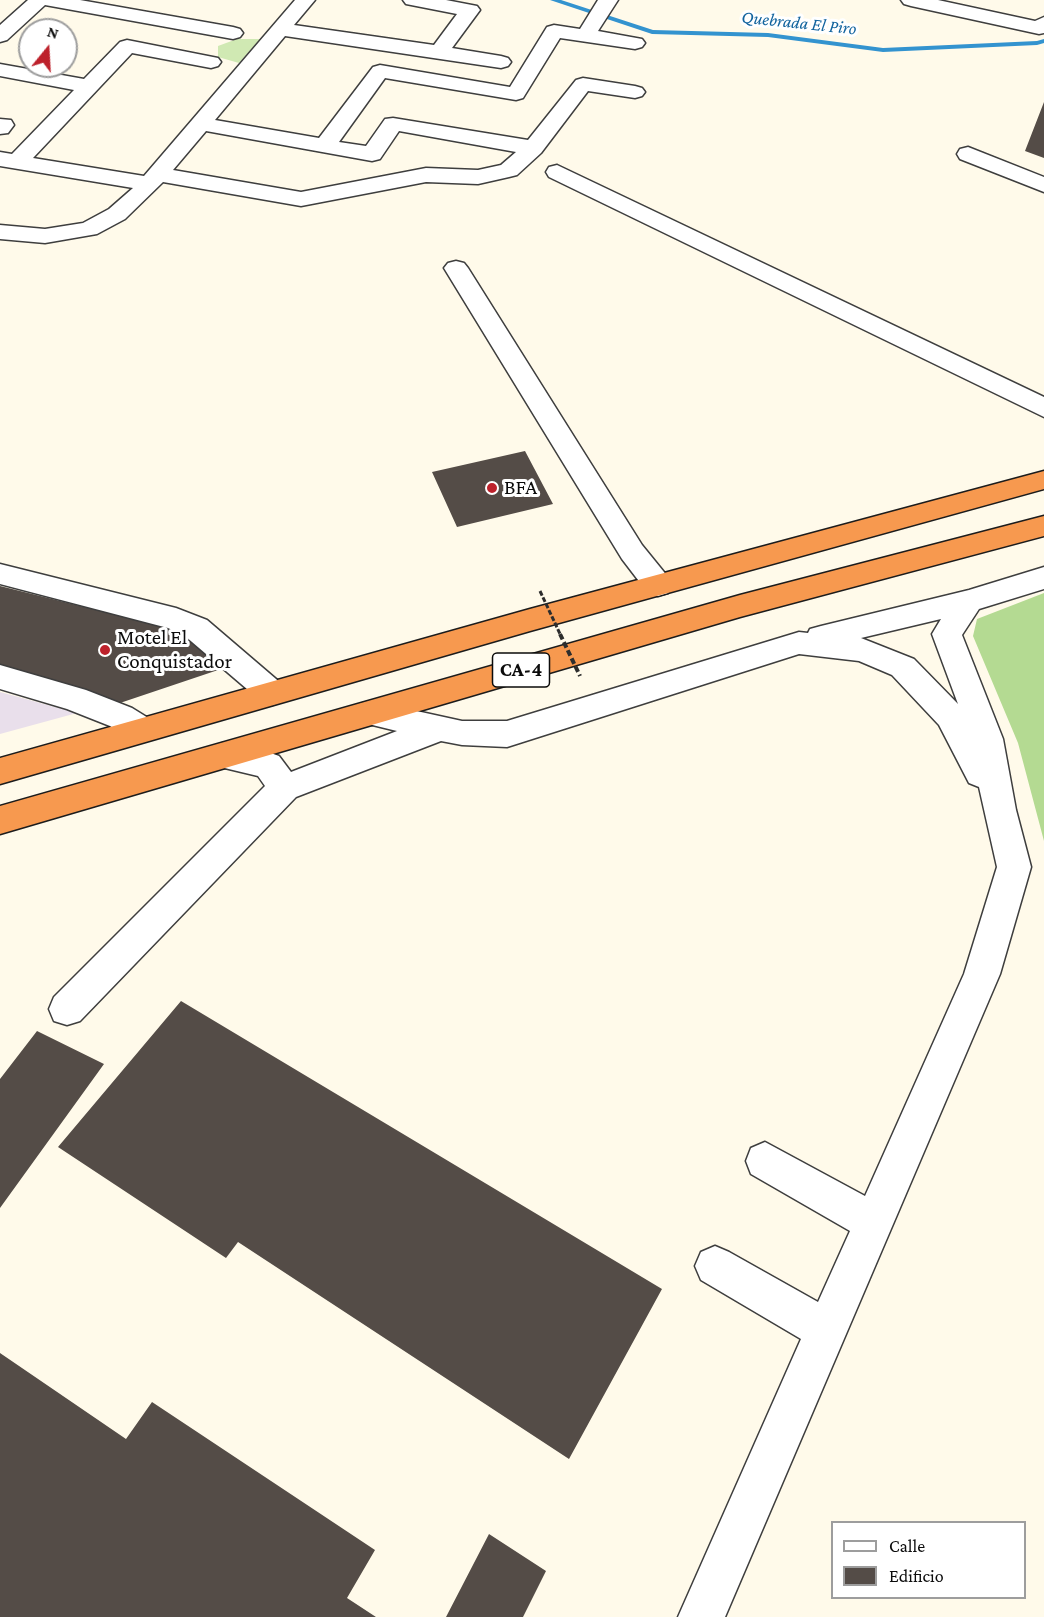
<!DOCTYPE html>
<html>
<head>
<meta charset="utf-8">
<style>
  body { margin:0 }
  #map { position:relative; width:1044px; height:1617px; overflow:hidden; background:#fffaea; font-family:"Crimson Pro",serif }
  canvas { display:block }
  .legend { position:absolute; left:831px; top:1521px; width:195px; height:78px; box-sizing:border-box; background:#fff; border:2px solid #9d9d9d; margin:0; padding:8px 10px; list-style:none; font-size:18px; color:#0b0b0b }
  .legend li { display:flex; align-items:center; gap:12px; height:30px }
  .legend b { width:30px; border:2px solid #9d9d9d }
  .north { position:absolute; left:18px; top:18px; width:60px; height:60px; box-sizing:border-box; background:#fff; border:2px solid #9d9d9d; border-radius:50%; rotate:18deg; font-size:16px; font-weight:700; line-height:24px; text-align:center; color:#0b0b0b }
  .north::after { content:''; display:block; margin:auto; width:21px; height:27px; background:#bd212b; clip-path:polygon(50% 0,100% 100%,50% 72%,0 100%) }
</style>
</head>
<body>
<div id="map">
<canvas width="1044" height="1617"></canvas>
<ul class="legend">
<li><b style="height:8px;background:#fff"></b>Calle</li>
<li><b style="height:16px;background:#544c47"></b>Edificio</li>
</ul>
<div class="north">N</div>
</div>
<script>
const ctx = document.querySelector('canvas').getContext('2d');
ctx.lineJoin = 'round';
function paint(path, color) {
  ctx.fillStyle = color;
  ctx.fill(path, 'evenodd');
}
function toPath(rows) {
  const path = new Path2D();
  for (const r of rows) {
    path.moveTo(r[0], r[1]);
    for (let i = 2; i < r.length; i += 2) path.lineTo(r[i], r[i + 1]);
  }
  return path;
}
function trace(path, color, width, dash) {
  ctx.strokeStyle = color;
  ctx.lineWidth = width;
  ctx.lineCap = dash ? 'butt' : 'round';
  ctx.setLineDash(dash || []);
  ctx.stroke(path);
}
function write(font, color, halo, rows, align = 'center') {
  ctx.font = font + ' "Crimson Pro",serif';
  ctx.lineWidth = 6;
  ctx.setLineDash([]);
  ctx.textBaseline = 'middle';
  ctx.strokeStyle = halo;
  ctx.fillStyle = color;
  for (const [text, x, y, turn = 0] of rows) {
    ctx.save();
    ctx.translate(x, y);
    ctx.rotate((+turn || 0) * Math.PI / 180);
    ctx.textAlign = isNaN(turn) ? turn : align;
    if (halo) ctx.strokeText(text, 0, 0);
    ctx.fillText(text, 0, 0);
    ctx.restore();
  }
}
paint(toPath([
  [0,692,77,713,0,734]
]), '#e9dfeb');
paint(toPath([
  [237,39,260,39,239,63,218,57,218,46]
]), '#d0e9b3');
paint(toPath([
  [1044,593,1044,841,1018,743,973,636,977,619]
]), '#b4da92');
paint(toPath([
  [550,0,561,0,653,30,768,33,883,48,1037,41,1044,39,1044,43,1037,45,883,52,768,37,652,34,550,0]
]), '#3393cf');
paint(toPath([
  [1044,102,1044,158,1025,151],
  [525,451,553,504,457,527,432,472],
  [0,586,193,634,227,667,114,705,0,666],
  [181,1001,662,1289,569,1459,238,1242,226,1258,58,1147],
  [37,1031,104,1064,0,1208,0,1079],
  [0,1353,126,1439,152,1402,375,1550,347,1598,376,1617,0,1617],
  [489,1534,546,1571,523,1617,446,1617]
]), '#544c47');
const minor = toPath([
  [28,0,80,0,233,27,240,29,243,33,240,37,233,39,45,5,7,40,0,42,0,25,28,0],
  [295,0,315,0,294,25,434,45,457,14,406,4,403,0,446,0,477,6,480,10,452,48,501,56,508,58,511,62,508,66,501,68,285,36,215,120,319,138,373,67,380,65,510,87,547,27,554,25,580,29,598,0,618,0,598,31,642,39,645,43,642,47,635,49,560,38,523,98,516,100,385,78,339,142,366,146,385,119,393,118,528,140,576,80,583,78,635,86,642,88,645,92,642,96,635,98,588,91,541,153,517,175,509,177,478,184,426,182,301,206,163,182,125,219,97,234,45,243,0,239,0,225,45,229,83,223,109,209,133,188,0,166,0,152,12,154,74,90,0,76,0,64,84,79,120,42,127,40,218,58,221,62,218,66,211,68,132,53,33,158,144,176,295,0],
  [206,131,372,161,380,159,399,131,516,152,501,165,478,170,426,168,301,192,173,170,206,131],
  [901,0,938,0,1035,21,1044,17,1044,33,1039,34,911,6,904,4,901,0],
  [0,119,11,120,14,125,8,133,0,134,0,119],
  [968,147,1044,177,1044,192,960,159,957,154,960,149,968,147],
  [557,165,1044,397,1044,417,549,177,546,172,549,167,557,165],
  [456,261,464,263,468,268,642,545,668,577,673,585,668,593,658,596,648,593,622,559,444,268,448,263,456,261],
  [0,564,176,608,207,620,283,685,288,693,283,701,272,705,261,701,185,636,168,628,0,584,0,564],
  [1044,567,1044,589,979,609,962,635,1003,739,1016,810,1031,867,1000,974,725,1617,678,1617,801,1339,701,1280,695,1266,701,1252,715,1246,729,1252,818,1302,850,1231,751,1174,746,1161,751,1148,765,1142,865,1196,964,974,997,867,979,787,969,783,939,725,892,675,859,661,799,654,507,747,462,745,441,741,296,797,80,1021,67,1025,54,1021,49,1009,54,997,265,786,258,776,212,765,207,756,212,747,223,743,268,752,279,756,291,772,397,731,360,722,355,713,360,704,371,701,462,721,507,721,799,632,808,633,810,629,821,626,969,590,1044,567],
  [941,619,932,634,958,704,914,659,861,638,941,619],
  [0,665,86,690,132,708,153,721,158,730,153,739,142,742,131,739,110,726,67,709,0,689,0,665]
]);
const highway = toPath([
  [1044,471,1044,489,530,631,0,784,0,758,530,609,1044,471],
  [1044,516,1044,536,740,617,0,834,0,806,740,595,1044,516]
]);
trace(minor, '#3e3e3e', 3);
trace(highway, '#1c1c1c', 3);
paint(minor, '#fff');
paint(highway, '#f7994f');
trace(toPath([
  [540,591,561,636]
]), '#2d2d2d', 3, [5, 2]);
trace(toPath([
  [560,634,580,676]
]), '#2d2d2d', 4, [6, 3]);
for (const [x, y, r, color] of [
  [492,488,6,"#bd212b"],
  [105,650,6,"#bd212b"]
]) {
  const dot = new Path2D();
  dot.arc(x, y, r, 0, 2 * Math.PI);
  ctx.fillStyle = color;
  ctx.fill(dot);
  trace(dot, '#fff', 2);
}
write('italic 18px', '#13649e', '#fff', [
  ["Quebrada El Piro",799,23,6]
]);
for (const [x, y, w] of [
  [521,670,57]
]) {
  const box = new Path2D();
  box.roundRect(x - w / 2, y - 17, w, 34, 4.5);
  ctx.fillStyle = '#fff';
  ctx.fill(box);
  trace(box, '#0b0b0b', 1.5);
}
write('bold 20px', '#0b0b0b', null, [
  ["CA-4",521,670]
]);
write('21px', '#0b0b0b', '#fff', [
  ["BFA",504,488],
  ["Motel El",117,638],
  ["Conquistador",117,662]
], 'left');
</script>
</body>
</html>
